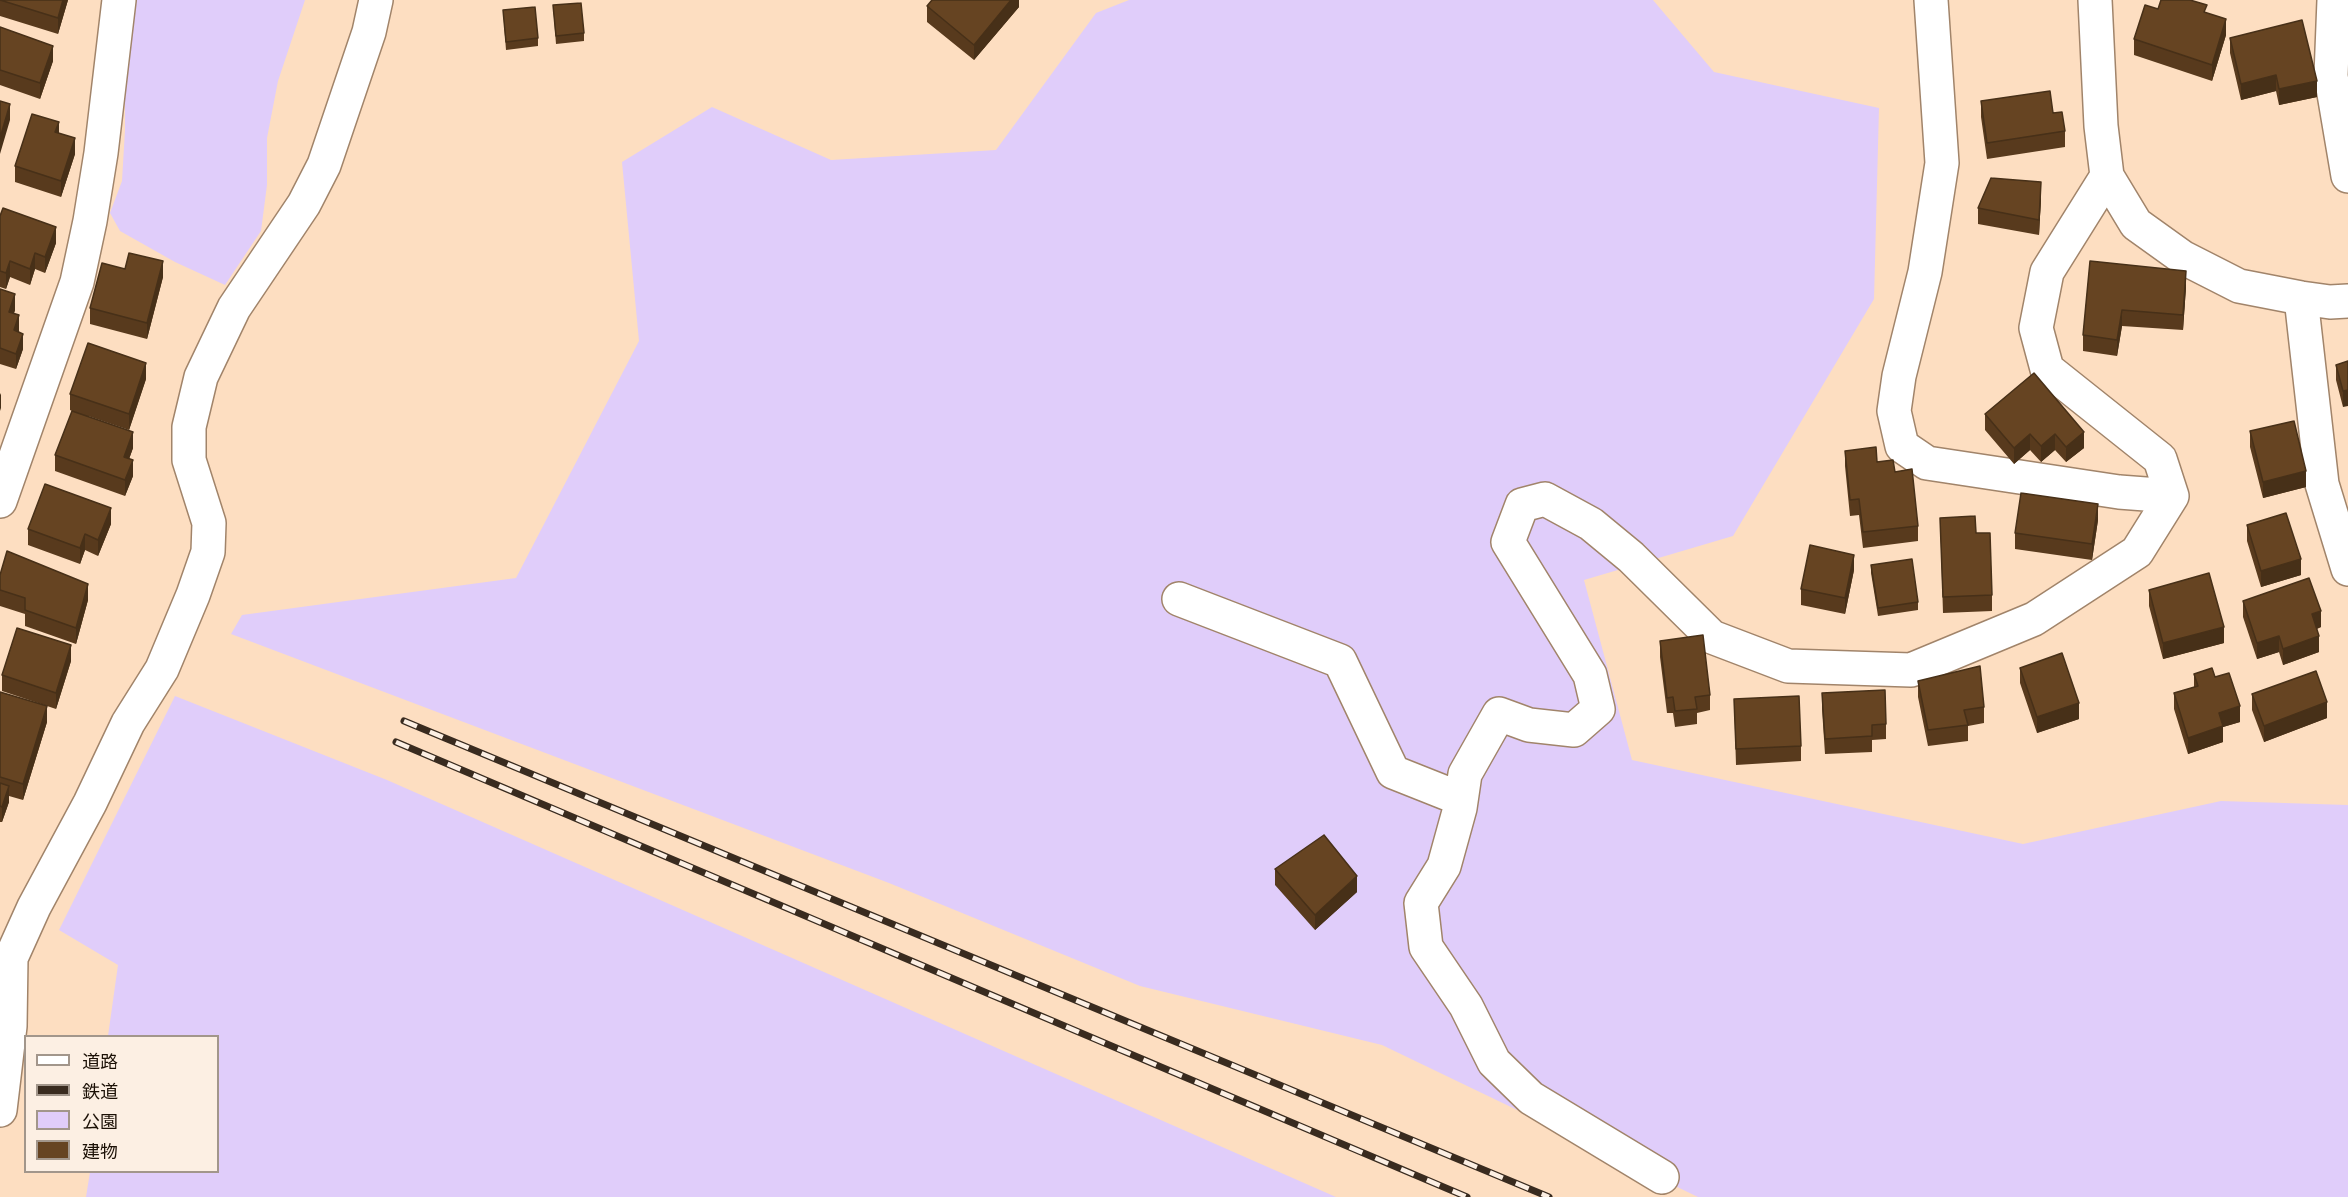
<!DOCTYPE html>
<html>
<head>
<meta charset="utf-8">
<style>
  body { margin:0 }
  #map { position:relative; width:2348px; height:1197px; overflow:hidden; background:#fddec1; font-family:"Noto Serif","Noto Sans JP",serif }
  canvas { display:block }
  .legend { position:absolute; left:24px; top:1035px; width:195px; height:138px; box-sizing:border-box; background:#fcefe3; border:2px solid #a2968b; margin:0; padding:8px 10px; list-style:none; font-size:18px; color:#1b1006 }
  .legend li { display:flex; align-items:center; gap:12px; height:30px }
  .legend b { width:30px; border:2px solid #a2968b }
</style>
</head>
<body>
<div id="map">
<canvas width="2348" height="1197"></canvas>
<ul class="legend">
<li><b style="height:8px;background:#fff"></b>道路</li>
<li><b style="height:8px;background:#392b1f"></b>鉄道</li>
<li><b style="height:16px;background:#e0cdfa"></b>公園</li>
<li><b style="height:16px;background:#642"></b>建物</li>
</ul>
</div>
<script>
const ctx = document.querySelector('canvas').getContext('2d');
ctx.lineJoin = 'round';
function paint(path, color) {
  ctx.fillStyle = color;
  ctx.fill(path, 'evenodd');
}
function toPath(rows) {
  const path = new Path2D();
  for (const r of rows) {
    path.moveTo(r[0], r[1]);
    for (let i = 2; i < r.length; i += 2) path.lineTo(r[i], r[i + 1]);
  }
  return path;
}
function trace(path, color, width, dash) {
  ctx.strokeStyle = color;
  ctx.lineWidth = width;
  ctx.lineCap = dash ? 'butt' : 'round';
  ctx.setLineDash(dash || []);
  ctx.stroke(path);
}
paint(toPath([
  [131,0,305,0,278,81,267,138,267,185,261,231,225,285,175,262,120,231,110,213,122,181,125,130,125,44],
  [1129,0,1653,0,1714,72,1879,108,1874,299,1733,536,1584,580,1632,760,2023,844,2221,801,2348,805,2348,1197,1698,1197,1382,1045,1140,986,889,883,231,634,242,615,516,578,639,341,622,162,712,107,831,160,996,150,1096,13],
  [175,696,387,780,1336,1197,86,1197,90,1172,218,1172,218,1036,108,1036,118,965,59,930]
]), '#e0cdfa');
const minor = toPath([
  [1931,0,1942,163,1925,272,1899,376,1894,411,1902,446,1927,463,2119,492,2172,496,2160,459,2047,369,2036,328,2047,272,2107,176],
  [2095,0,2101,126,2107,176,2136,224,2182,257,2239,286,2301,298,2330,302,2348,301],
  [2334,0,2331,76,2348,176],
  [2301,298,2322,484,2348,569],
  [0,501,77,282,90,221,101,153,119,0],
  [1179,599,1340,661,1393,772,1461,799],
  [0,1110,10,1026,11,958,34,907,90,803,128,723,162,669,193,595,208,552,209,523,189,460,189,427,201,377,234,308,304,204,324,165,369,32,376,0],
  [1662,1177,1531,1098,1494,1062,1466,1006,1426,947,1421,903,1444,866,1460,808,1465,774,1499,714,1529,725,1574,730,1598,709,1590,675,1508,542,1522,505,1545,499,1591,524,1631,557,1712,637,1788,666,1911,670,2034,619,2137,552,2172,496]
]);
trace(minor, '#a1846a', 36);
trace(minor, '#fff', 33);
const rail = toPath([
  [404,721,1549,1197],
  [396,742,1467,1197]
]);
trace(rail, '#392b1f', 7);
trace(rail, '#fcefe3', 4.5, [14]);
paint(toPath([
  [0,0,68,0,58,34,0,16],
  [1019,0,1019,7,974,60,927,22,927,6],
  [553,5,584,33,584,41,556,44],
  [2158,9,2207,13,2226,35,2212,81,2134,55,2134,39],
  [503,10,538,38,538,46,506,50],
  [0,27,53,61,40,99,0,85],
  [2230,38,2317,97,2279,105,2276,91,2241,100,2230,53],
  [1981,101,2053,113,2065,131,2065,147,1987,159,1981,117],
  [59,134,75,154,61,197,15,182,15,166],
  [2041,198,2039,235,1978,224,1978,208],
  [0,216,56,243,45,273,35,269,30,285,10,277,6,289,0,287],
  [2090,261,2186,287,2183,330,2122,326,2117,356,2083,351,2083,335],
  [125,269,163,277,147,339,90,324,90,308],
  [0,289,15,310,14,313,19,331,23,349,16,369,0,364],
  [2348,361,2343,407,2336,380,2336,365],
  [146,379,129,430,88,416,133,448,129,459,133,476,125,496,55,471,55,455,72,411,70,410,70,394],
  [1985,414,2084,432,2084,448,2066,462,2055,450,2041,462,2030,450,2014,464,1985,430],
  [2250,431,2306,487,2263,498,2250,447],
  [1845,451,1877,462,1895,472,1918,526,1918,541,1863,548,1859,515,1850,516,1845,466],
  [1940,518,1976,533,1992,595,1992,611,1943,613],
  [2098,520,2092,560,2015,549,2015,533],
  [111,524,98,556,85,550,80,564,28,545,28,529],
  [2247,525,2301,575,2261,587,2247,541],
  [1871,565,1918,602,1918,610,1878,616,1871,573],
  [1854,570,1845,614,1801,605,1801,589],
  [0,575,88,600,76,644,25,626,25,614,0,606],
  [2149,590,2224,643,2163,659,2149,606],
  [2243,601,2321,627,2317,629,2319,652,2283,665,2279,652,2257,659,2243,617],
  [1660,641,1710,695,1710,710,1697,713,1697,724,1675,727,1673,713,1667,713,1660,657],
  [71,661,56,709,2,691,2,675],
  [2020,668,2079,719,2037,733,2020,683],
  [2194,674,2215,677,2240,722,2223,727,2223,742,2188,754,2174,709,2174,693,2194,687],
  [1918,681,1984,707,1984,723,1968,726,1968,741,1928,746,1918,697],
  [0,692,47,722,23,800,9,796,9,802,2,822,0,822],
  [1822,693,1886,724,1886,739,1872,740,1872,752,1825,754,1822,709],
  [2252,694,2327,718,2264,742,2252,710],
  [1734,699,1801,746,1801,761,1736,765],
  [1275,869,1357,892,1315,930,1275,885]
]), '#583a1d');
paint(toPath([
  [63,0,68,0,58,34,58,18],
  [1011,0,1019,0,1019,7,974,60,974,45],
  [2226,19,2226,35,2212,81,2212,65],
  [53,46,53,61,40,99,40,83],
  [2276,75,2276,91,2241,100,2241,84],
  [2317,81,2317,97,2279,105,2279,89],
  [10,104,10,120,0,154,0,138],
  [59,122,59,138,55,132],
  [75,138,75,154,61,197,61,181],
  [2041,182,2041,198,2039,235,2039,220],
  [56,227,56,243,45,273,45,257],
  [35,253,35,269,30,285,30,269],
  [10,261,10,277,6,289,6,273],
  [163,261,163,277,147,339,147,323],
  [2186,271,2186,287,2183,330,2183,315],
  [15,294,15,310,9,328,9,312],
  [2122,310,2122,326,2117,356,2117,340],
  [19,315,19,331,14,346,14,330],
  [23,334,23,349,16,369,16,354],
  [146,363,146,379,129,430,129,414],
  [2348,390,2348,406,2343,407,2343,391],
  [1,393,1,408,0,411,0,395],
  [133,432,133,448,124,473,124,457],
  [2084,432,2084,448,2066,462,2066,447],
  [2030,434,2030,450,2014,464,2014,448],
  [2055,434,2055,450,2041,462,2041,446],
  [133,460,133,476,125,496,125,480],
  [2306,471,2306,487,2263,498,2263,482],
  [2098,504,2098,520,2092,560,2092,544],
  [111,508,111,524,98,556,98,540],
  [85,534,85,550,80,564,80,548],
  [1854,555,1854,570,1845,614,1845,598],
  [2301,559,2301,575,2261,587,2261,571],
  [88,584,88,600,76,644,76,628],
  [2321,611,2321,627,2312,630,2312,614],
  [2224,627,2224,643,2163,659,2163,643],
  [2279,636,2279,652,2257,659,2257,643],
  [2319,636,2319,652,2283,665,2283,649],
  [71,645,71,661,56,709,56,693],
  [2327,702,2327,718,2264,742,2264,726],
  [2079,703,2079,719,2037,733,2037,717],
  [47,706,47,722,23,800,23,784],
  [2240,706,2240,722,2223,727,2223,742,2188,754,2188,738,2219,713],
  [9,786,9,802,2,822,2,807],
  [1357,876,1357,892,1315,930,1315,915]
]), '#473018');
const building = toPath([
  [0,0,63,0,58,18,0,0],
  [932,0,1011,0,974,45,927,6,932,0],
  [2161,0,2190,0,2207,5,2204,12,2226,19,2212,65,2134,39,2145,5,2158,9,2161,0],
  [581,3,584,33,556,36,553,5,581,3],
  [535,7,538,38,506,42,503,10,535,7],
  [2302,20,2317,81,2279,89,2276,75,2241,84,2230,38,2302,20],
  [0,27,53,46,40,83,0,70,0,27],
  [2050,91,2053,113,2062,112,2065,131,1987,143,1981,101,2050,91],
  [0,101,10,104,0,138,0,101],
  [32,114,59,122,55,132,75,138,61,181,15,166,32,114],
  [1991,178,2041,182,2039,220,1978,208,1991,178],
  [3,208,56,227,45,257,35,253,30,269,10,261,6,273,0,271,0,216,3,208],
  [129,253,163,261,147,323,90,308,102,263,125,269,129,253],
  [2090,261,2186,271,2183,315,2122,310,2117,340,2083,335,2090,261],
  [0,289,15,294,9,312,19,315,14,330,23,334,16,354,0,348,0,289],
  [88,343,146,363,129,414,70,394,88,343],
  [2348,361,2348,390,2343,391,2336,365,2348,361],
  [2034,373,2084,432,2066,447,2055,434,2041,446,2030,434,2014,448,1985,414,2034,373],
  [72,411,133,432,124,457,133,460,125,480,55,455,72,411],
  [2294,421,2306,471,2263,482,2250,431,2294,421],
  [1876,447,1877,462,1893,460,1895,472,1912,469,1918,526,1863,532,1859,499,1850,500,1845,451,1876,447],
  [45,484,111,508,98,540,85,534,80,548,28,529,45,484],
  [2021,493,2098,504,2092,544,2015,533,2021,493],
  [2286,513,2301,559,2261,571,2247,525,2286,513],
  [1975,516,1976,533,1990,533,1992,595,1943,597,1940,518,1975,516],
  [1810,545,1854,555,1845,598,1801,589,1810,545],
  [7,551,88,584,76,628,25,610,25,598,0,590,0,575,7,551],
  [1912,559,1918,602,1878,608,1871,565,1912,559],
  [2209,573,2224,627,2163,643,2149,590,2209,573],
  [2309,578,2321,611,2312,614,2319,636,2283,649,2279,636,2257,643,2243,601,2309,578],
  [17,628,71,645,56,693,2,675,17,628],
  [1703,635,1710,695,1695,697,1697,709,1675,711,1673,697,1667,698,1660,641,1703,635],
  [2062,653,2079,703,2037,717,2020,668,2062,653],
  [1980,666,1984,707,1964,710,1968,725,1928,730,1918,681,1980,666],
  [2212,668,2215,677,2229,673,2240,706,2219,713,2223,726,2188,738,2174,693,2198,686,2194,674,2212,668],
  [2316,671,2327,702,2264,726,2252,694,2316,671],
  [1885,690,1886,724,1872,725,1872,736,1825,739,1822,693,1885,690],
  [0,692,47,706,23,784,0,777,0,692],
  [1799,696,1801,746,1736,749,1734,699,1799,696],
  [0,783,9,786,2,807,0,806,0,783],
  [1324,835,1357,876,1315,915,1275,869,1324,835]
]);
paint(building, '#642');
trace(building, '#473018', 1.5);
</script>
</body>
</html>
